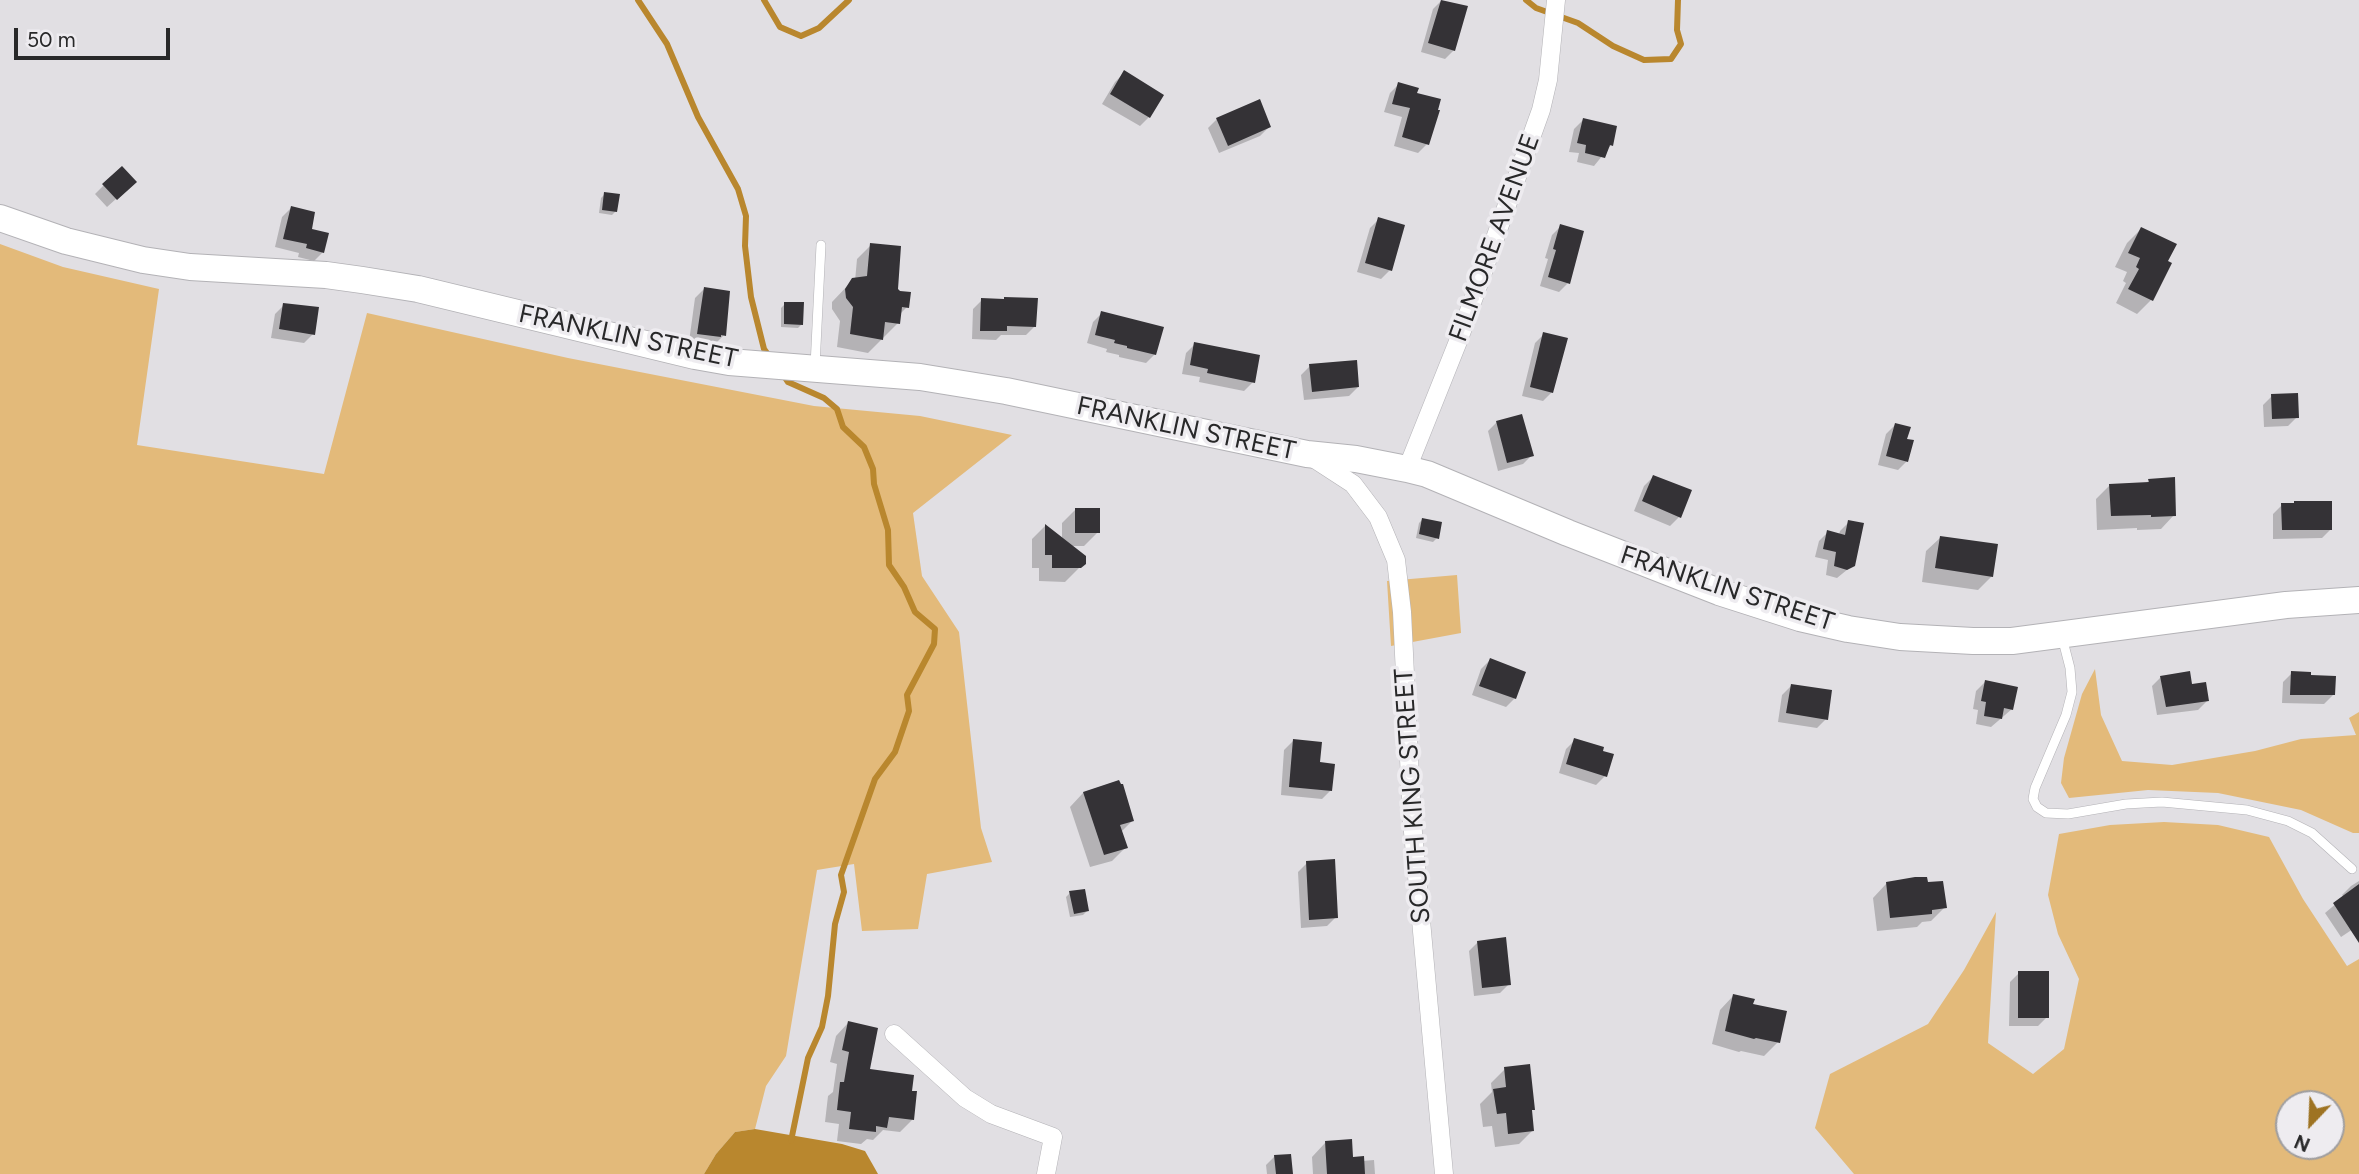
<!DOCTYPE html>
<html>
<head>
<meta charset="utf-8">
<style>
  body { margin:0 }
  #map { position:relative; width:2359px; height:1174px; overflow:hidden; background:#e1dfe3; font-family:Figtree,sans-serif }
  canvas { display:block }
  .north { position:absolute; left:2275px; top:1090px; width:70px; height:70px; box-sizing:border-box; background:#eeecf0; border:2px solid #9f9ea0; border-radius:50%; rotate:203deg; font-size:19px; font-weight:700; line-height:28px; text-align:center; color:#282829 }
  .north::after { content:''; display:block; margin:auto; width:24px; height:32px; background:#9e7322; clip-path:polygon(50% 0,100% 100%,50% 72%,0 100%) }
  .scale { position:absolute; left:14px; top:28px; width:156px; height:32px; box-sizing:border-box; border:4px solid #282829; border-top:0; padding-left:9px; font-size:21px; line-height:24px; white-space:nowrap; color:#282829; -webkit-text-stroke:5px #eeecf0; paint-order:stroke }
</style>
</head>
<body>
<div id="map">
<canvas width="2359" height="1174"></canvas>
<div class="north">N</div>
<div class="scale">50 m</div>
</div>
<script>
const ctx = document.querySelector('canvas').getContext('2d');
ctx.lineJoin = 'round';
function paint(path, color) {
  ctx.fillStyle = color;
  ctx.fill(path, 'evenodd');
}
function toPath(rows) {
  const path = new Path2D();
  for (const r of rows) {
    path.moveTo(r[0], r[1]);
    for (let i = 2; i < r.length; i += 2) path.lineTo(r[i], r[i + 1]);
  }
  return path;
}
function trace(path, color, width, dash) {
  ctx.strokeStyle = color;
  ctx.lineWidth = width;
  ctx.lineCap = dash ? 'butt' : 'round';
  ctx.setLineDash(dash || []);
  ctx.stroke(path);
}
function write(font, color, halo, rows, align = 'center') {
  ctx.font = font + ' Figtree,sans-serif';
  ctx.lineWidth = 7;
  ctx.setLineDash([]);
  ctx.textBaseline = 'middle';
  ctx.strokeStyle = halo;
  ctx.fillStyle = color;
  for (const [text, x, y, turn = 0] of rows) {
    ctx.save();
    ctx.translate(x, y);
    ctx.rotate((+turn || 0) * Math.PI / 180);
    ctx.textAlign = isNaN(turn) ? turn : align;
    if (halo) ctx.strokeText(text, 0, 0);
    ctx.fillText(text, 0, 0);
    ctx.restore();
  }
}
paint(toPath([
  [0,244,63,267,159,289,137,445,324,474,367,313,568,358,814,406,920,416,1012,435,913,513,922,576,959,632,981,828,992,862,927,874,918,929,862,931,854,864,817,870,786,1056,766,1086,755,1129,735,1132,716,1154,704,1174,0,1174],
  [1457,575,1461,633,1391,646,1387,581],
  [2095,669,2101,715,2122,761,2172,765,2255,751,2301,739,2356,735,2349,718,2359,712,2359,833,2353,833,2301,810,2218,793,2148,790,2069,798,2061,783,2064,758,2082,694],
  [2164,822,2218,825,2269,837,2303,899,2347,966,2359,959,2359,1174,1854,1174,1815,1128,1830,1074,1928,1024,1964,970,1996,912,1988,1043,2033,1074,2064,1049,2079,979,2058,934,2048,895,2059,834,2110,825],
  [2289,1104,2331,1104,2331,1146,2289,1146]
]), '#e3ba7a');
paint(toPath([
  [755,1129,842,1144,865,1151,878,1174,704,1174,716,1154,735,1132]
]), '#b9872e');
paint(toPath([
  [1442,0,1454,50,1445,59,1421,52,1433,9],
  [1124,73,1149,117,1140,126,1102,104,1115,82],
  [1399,84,1415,94,1427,144,1418,153,1394,146,1402,117,1384,112,1390,93],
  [1217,119,1269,127,1260,136,1219,153,1208,128],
  [1583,120,1611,145,1594,166,1577,162,1579,153,1569,152,1574,129],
  [104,185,126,190,107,207,95,194],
  [605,194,616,211,612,215,599,213,601,198],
  [291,208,309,230,323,252,314,261,298,257,299,253,275,247,282,217],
  [1379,219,1390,270,1381,279,1357,272,1370,228],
  [1561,226,1568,283,1559,292,1540,286,1548,259,1545,258,1552,235],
  [2141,229,2169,264,2151,300,2137,314,2116,303,2126,283,2123,281,2127,272,2115,267,2127,243],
  [871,245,907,307,899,315,898,323,868,353,837,347,840,321,832,309,832,302,851,282,855,281,857,259],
  [704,289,724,335,715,344,710,346,689,342,695,298],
  [982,300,1035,326,1026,335,1001,335,996,340,972,339,973,309],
  [785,304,802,324,798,328,781,327,781,308],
  [284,305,313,334,304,343,271,338,275,314],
  [1102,313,1155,354,1146,363,1119,357,1119,355,1106,352,1107,349,1087,343,1093,322],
  [1544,334,1552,392,1543,401,1522,396,1535,343],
  [1195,344,1253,382,1244,391,1199,382,1200,377,1182,374,1186,353],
  [1310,366,1358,387,1349,396,1304,400,1301,375],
  [2272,396,2297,417,2288,426,2264,427,2263,405],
  [1497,422,1532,455,1523,464,1498,471,1488,431],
  [1895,425,1905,440,1907,461,1898,470,1878,465,1886,434],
  [1653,477,1679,517,1670,526,1634,511,1644,486],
  [2149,480,2174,515,2161,529,2137,530,2137,528,2097,530,2096,499,2110,485,2146,484],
  [2282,505,2331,529,2322,538,2273,539,2273,514],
  [1076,509,1098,532,1084,546,1070,546,1084,563,1065,582,1039,581,1039,568,1032,568,1032,539,1045,526,1062,540,1062,523],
  [1423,519,1437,538,1433,542,1416,538,1419,523],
  [1849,522,1853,565,1837,578,1826,575,1828,560,1815,557,1819,541,1828,532,1839,535,1840,531],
  [1940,538,1992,576,1978,590,1922,582,1926,551],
  [1490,660,1515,698,1506,707,1472,695,1481,669],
  [2292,673,2333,695,2324,704,2282,703,2283,682],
  [2161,677,2191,686,2207,701,2198,710,2157,715,2152,686],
  [1985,682,2012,709,1991,727,1976,724,1978,710,1973,709,1976,691],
  [1791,686,1826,719,1817,728,1778,722,1782,695],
  [1575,740,1605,776,1596,785,1559,773,1566,749],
  [1293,741,1331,790,1322,799,1281,795,1284,750],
  [1118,783,1132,821,1121,832,1126,847,1112,861,1090,867,1070,807,1083,793],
  [1307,863,1336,917,1327,926,1301,928,1298,872],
  [2359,881,2359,925,2341,937,2325,913,2344,897,2342,895,2351,886],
  [1886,884,1927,884,1945,907,1931,921,1922,922,1917,927,1877,931,1873,898],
  [1070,893,1087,911,1083,915,1070,917,1066,897],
  [1478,942,1509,984,1500,993,1474,996,1469,951],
  [2019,973,2047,1017,2038,1026,2009,1026,2010,982],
  [1733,996,1751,1005,1778,1042,1764,1056,1741,1051,1739,1052,1712,1044,1720,1010],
  [848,1023,868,1071,910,1092,912,1120,900,1132,883,1130,873,1140,867,1139,861,1144,837,1141,839,1124,825,1122,828,1096,833,1092,837,1064,830,1062,836,1036],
  [1505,1069,1533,1109,1530,1112,1533,1130,1519,1144,1495,1147,1492,1126,1483,1127,1480,1104,1492,1092,1491,1083],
  [1325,1143,1352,1158,1362,1161,1374,1160,1375,1174,1313,1174,1312,1157],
  [1275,1156,1291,1174,1267,1174,1266,1165]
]), '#0003');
trace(toPath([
  [638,0,667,44,698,117,738,189,746,216,745,246,751,297,764,349,769,356],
  [764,0,780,27,801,36,819,28,849,0],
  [1526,0,1536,8,1578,23,1613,46,1644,60,1671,59,1681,44,1677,30,1678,0],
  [782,373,788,382,824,398,837,409,843,427,864,447,873,469,874,484,888,530,889,565,904,587,915,612,935,629,934,644,907,695,909,711,895,752,875,779,841,875,844,892,835,924,828,996,822,1027,808,1058,791,1141]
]), '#b9872e', 6);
paint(toPath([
  [1441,0,1468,6,1455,51,1428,43],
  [1124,70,1164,95,1150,118,1110,94],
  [1398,82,1419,88,1417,93,1441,99,1438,110,1440,110,1429,145,1402,137,1410,108,1392,104],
  [1260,99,1271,127,1228,146,1216,118],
  [1583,118,1617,126,1613,146,1610,145,1605,158,1585,153,1586,145,1577,143],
  [122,166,137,182,117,200,102,184],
  [604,192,620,194,617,212,602,210],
  [291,206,315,212,312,229,329,233,324,253,306,248,307,244,283,239],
  [1378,217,1405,225,1392,271,1365,263],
  [1560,224,1584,231,1570,284,1548,277,1556,250,1553,249],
  [2141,227,2177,244,2168,261,2172,263,2153,301,2128,289,2139,269,2136,267,2140,258,2128,253],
  [870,243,901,246,898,289,900,291,911,292,909,308,902,307,900,324,885,322,883,340,850,334,853,307,846,298,845,289,852,278,867,276],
  [704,287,730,291,726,336,721,335,721,337,697,334],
  [1004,297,1038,298,1036,327,1007,326,1007,331,980,331,981,298,1004,299],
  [784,302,804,302,803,325,784,324],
  [283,303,319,307,315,335,279,329],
  [1101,311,1164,327,1156,355,1127,348,1127,346,1114,343,1115,340,1095,335],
  [1543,332,1568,338,1553,393,1530,387],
  [1194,342,1260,355,1255,383,1207,373,1208,369,1190,365],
  [1357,360,1359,387,1312,392,1309,364],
  [2298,393,2299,418,2272,419,2271,394],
  [1522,414,1534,456,1507,463,1496,421],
  [1895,423,1911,427,1907,439,1914,440,1908,462,1886,456],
  [1653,475,1692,490,1681,518,1642,501],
  [2175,477,2176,516,2151,517,2151,515,2111,516,2109,484,2149,482,2148,479],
  [2294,501,2332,501,2332,530,2282,530,2281,503,2294,503],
  [1075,508,1100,508,1100,533,1075,533],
  [1422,518,1442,522,1439,539,1419,534],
  [1848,520,1864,523,1855,566,1847,570,1834,566,1836,552,1823,549,1827,530,1845,535],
  [1045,524,1086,556,1086,564,1081,568,1052,568,1052,555,1045,555],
  [1940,536,1998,544,1993,577,1935,568],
  [1490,658,1526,672,1516,699,1479,686],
  [2190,671,2192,684,2206,682,2209,701,2166,707,2160,676],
  [2291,671,2311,672,2311,675,2336,676,2335,695,2290,695],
  [1985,680,2018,687,2013,710,2004,708,2002,719,1984,716,1986,702,1981,701],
  [1791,684,1832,690,1828,720,1786,713],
  [1574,738,1604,747,1603,751,1614,754,1607,777,1566,764],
  [1293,739,1322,742,1320,762,1335,764,1332,791,1289,787],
  [1119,780,1121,784,1123,784,1134,821,1120,825,1128,848,1104,855,1083,792],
  [1335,859,1338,918,1309,920,1306,861],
  [1915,877,1927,877,1928,882,1943,881,1947,908,1932,910,1932,914,1890,918,1886,882],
  [2359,884,2359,943,2333,903],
  [1085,889,1089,911,1074,914,1069,891],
  [1506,937,1511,985,1482,988,1477,941],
  [2018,971,2049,971,2049,1018,2018,1018],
  [1733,994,1755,999,1753,1004,1787,1011,1780,1043,1756,1038,1754,1039,1725,1031],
  [848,1021,878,1028,870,1069,914,1075,912,1091,917,1091,914,1120,889,1117,887,1128,876,1126,876,1132,849,1129,851,1112,837,1110,840,1082,844,1082,849,1052,842,1050],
  [1530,1064,1535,1110,1532,1110,1534,1131,1508,1134,1506,1113,1497,1114,1493,1089,1506,1087,1504,1067],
  [1352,1139,1353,1157,1364,1156,1365,1174,1327,1174,1325,1141],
  [1291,1154,1293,1174,1276,1174,1274,1155]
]), '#343236');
const service = toPath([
  [815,366,821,245],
  [2062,637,2070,668,2072,692,2066,715,2035,788,2033,799,2037,807,2046,813,2068,814,2126,804,2162,802,2247,810,2288,821,2312,833,2352,869]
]);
const minor = toPath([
  [1313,458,1353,484,1378,517,1396,560,1402,612,1412,821,1444,1174],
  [1407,469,1459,339,1541,110,1548,80,1556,0],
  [894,1034,965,1098,991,1114,1053,1137,1046,1174]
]);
const secondary = toPath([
  [0,218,66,241,143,260,190,267,326,275,362,280,418,289,695,356,729,362,920,377,1006,391,1307,454,1356,459,1407,469,1427,474,1568,533,1719,592,1800,618,1848,629,1900,637,1973,641,2012,641,2286,605,2359,600]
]);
trace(service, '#b3b2b6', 10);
trace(minor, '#b3b2b6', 19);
trace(secondary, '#b3b2b6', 28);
trace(service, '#fff', 9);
trace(minor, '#fff', 18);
trace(secondary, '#fff', 26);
write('26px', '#282829', '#eeecf0', [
  ["FILMORE AVENUE",1495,238,-70],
  ["FRANKLIN STREET",628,337,12],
  ["FRANKLIN STREET",1186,429,12],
  ["FRANKLIN STREET",1727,589,18],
  ["SOUTH KING STREET",1413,796,-94]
]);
</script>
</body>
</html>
